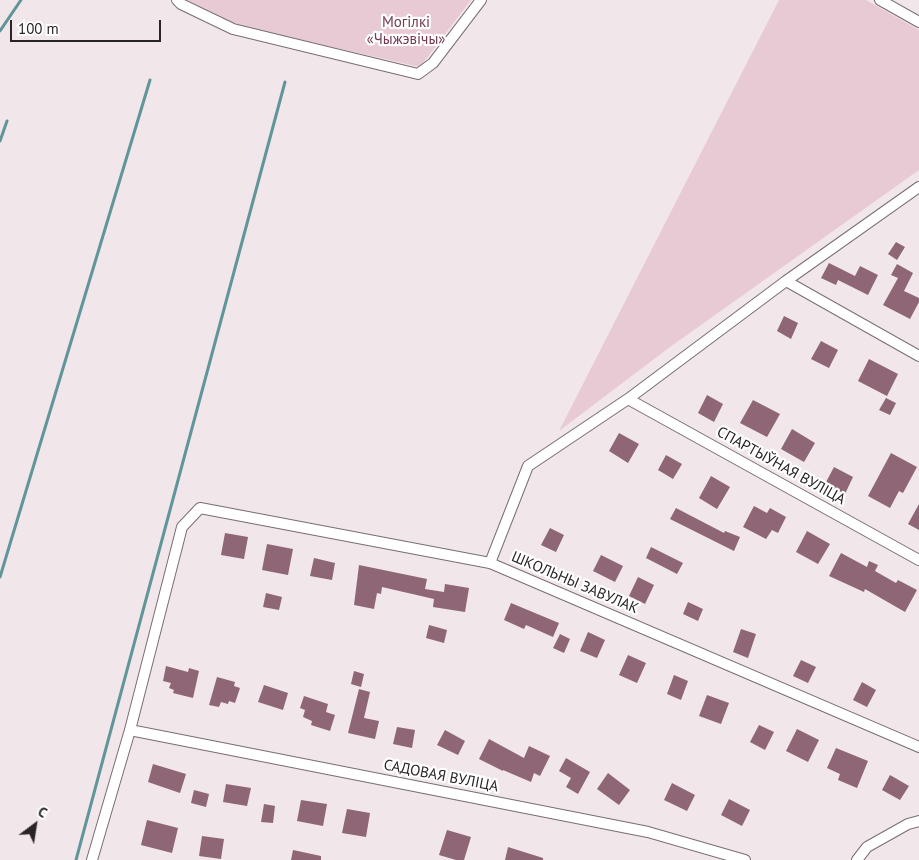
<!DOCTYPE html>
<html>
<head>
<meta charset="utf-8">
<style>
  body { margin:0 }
  #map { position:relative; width:919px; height:860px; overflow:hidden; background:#f1e6ea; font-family:"PT Sans",sans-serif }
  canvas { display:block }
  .north { position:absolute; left:10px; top:800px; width:50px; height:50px; -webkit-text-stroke:4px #fff; paint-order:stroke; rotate:31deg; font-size:14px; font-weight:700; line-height:20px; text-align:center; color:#292426 }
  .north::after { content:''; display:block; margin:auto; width:18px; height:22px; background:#292426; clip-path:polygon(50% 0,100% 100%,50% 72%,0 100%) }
  .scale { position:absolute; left:10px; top:20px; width:151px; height:22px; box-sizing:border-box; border:2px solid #292426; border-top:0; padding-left:6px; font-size:15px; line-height:18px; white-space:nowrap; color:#292426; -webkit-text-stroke:4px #fff; paint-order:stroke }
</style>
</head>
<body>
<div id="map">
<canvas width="919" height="860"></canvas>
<div class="north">С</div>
<div class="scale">100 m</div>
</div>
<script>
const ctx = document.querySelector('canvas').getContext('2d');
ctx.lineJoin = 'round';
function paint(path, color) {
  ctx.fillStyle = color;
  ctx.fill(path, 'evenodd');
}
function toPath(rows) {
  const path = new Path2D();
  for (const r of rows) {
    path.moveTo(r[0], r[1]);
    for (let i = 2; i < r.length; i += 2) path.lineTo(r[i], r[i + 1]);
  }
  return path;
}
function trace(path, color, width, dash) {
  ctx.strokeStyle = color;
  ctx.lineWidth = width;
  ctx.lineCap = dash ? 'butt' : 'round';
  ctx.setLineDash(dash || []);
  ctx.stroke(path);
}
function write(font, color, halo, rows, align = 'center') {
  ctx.font = font + ' "PT Sans",sans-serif';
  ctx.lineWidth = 4.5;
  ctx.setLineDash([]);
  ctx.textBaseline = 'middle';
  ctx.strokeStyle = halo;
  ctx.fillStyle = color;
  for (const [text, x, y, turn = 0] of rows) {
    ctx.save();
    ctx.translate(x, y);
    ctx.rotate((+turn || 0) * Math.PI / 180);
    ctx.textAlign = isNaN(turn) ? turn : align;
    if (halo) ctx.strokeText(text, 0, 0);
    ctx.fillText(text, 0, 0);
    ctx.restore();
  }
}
paint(toPath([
  [186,0,471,0,420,67,231,24],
  [779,0,866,0,919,30,919,170,670,347,559,431]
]), '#e8cad5');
trace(toPath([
  [0,31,21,0],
  [0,141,7,121],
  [0,577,150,80],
  [76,860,285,82]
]), '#60959a', 3);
paint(toPath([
  [896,242,905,247,897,260,888,254],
  [829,263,855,276,860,266,878,275,868,295,838,280,836,285,821,278],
  [897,264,913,273,904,291,919,298,919,302,910,319,883,305,898,278,891,275],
  [784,316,798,323,791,339,777,331],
  [821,341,838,350,829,368,811,359],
  [869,359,898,374,887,396,858,381],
  [707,395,723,404,714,422,698,413],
  [886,398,896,403,890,415,879,410],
  [753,400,780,414,767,437,740,423],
  [792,429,815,443,804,462,781,449],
  [619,433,639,444,628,463,609,451],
  [891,453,917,467,903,493,899,491,890,508,868,496],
  [666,455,682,464,673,479,658,470],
  [834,467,853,477,845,494,825,484],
  [711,476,730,487,717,509,699,498],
  [919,504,919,530,908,524],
  [754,506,767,513,770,508,786,517,778,533,772,530,766,539,743,527],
  [676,508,724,533,725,531,740,537,734,551,670,519],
  [550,528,564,535,556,552,541,545],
  [807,531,830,544,818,564,796,552],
  [225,533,248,537,244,559,221,555],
  [267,544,293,549,288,575,262,570],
  [651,547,683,563,677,574,646,558],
  [841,553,867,567,869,561,878,565,875,571,896,583,898,580,917,590,905,612,865,589,864,592,829,576],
  [601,555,623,566,615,582,593,571],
  [314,558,335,563,332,580,310,576],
  [359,565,427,579,425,589,444,592,445,584,469,588,465,612,433,607,434,599,382,587,381,594,377,593,374,609,354,605],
  [638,577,654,585,645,604,629,596],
  [266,593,282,597,279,610,263,607],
  [688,602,703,609,698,621,683,614],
  [511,603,559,623,553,637,526,625,524,629,504,620],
  [429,625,447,630,444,643,426,638],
  [741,629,756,634,748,658,733,652],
  [588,632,605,640,597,658,580,651],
  [560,634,570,639,564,653,553,648],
  [628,655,646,663,637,683,619,675],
  [801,660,816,667,808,683,793,676],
  [166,666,188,672,189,668,199,671,193,698,173,693,174,690,169,688,171,683,163,681],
  [354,671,364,674,361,687,351,684],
  [674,675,688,681,681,700,667,694],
  [217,677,235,682,234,686,240,688,235,703,229,701,228,704,221,702,219,707,209,705],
  [862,682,876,690,867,707,853,700],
  [264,685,288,693,283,710,258,702],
  [359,689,370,692,364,718,379,721,375,739,348,733],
  [707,695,729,703,721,724,699,716],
  [304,696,328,704,326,712,335,715,330,731,311,725,312,721,303,717,305,710,300,708],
  [759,725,774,732,765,750,750,742],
  [397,727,415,730,412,748,393,744],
  [797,729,819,740,808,762,786,751],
  [445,730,465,741,458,755,437,745],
  [489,739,524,758,529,746,550,756,540,776,534,773,531,782,503,770,503,771,479,759],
  [836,748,868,761,857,788,838,780,840,774,827,768],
  [566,758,590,772,578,794,566,787,571,778,559,771],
  [153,764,186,774,180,793,148,782],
  [608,773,630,790,619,805,597,789],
  [890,775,909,786,900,800,882,790],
  [672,783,695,795,687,811,664,800],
  [226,784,251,788,247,806,223,802],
  [194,790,209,794,206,807,191,803],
  [729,799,750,810,742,826,721,815],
  [301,800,327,804,323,826,297,821],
  [264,804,275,806,273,823,261,822],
  [347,809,370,813,366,837,342,833],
  [147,820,178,828,172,853,141,845],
  [447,830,471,837,464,860,456,860,439,855],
  [202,836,224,839,221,859,199,856],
  [508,847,543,858,543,860,505,860],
  [293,850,321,856,321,860,291,860]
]), '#8e6675');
const minor = toPath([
  [177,0,181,4,233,29,418,74,433,63,481,0],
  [880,0,919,22],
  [786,281,919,356],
  [628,399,919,560],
  [490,563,528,466,628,399,786,281,919,187],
  [130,730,648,832,745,860],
  [92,860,130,730,182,527,200,508,490,563,919,747],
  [857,860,867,847,908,824,919,821]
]);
trace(minor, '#786e72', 12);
trace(minor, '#fff', 10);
write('15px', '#743a53', '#fff', [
  ["Могілкі",406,23],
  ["«Чыжэвічы»",406,40]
]);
write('15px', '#292426', '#fff', [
  ["СПАРТЫЎНАЯ ВУЛІЦА",781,466,29],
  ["ШКОЛЬНЫ ЗАВУЛАК",575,583,23],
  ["САДОВАЯ ВУЛІЦА",441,776,11]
]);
</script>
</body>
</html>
